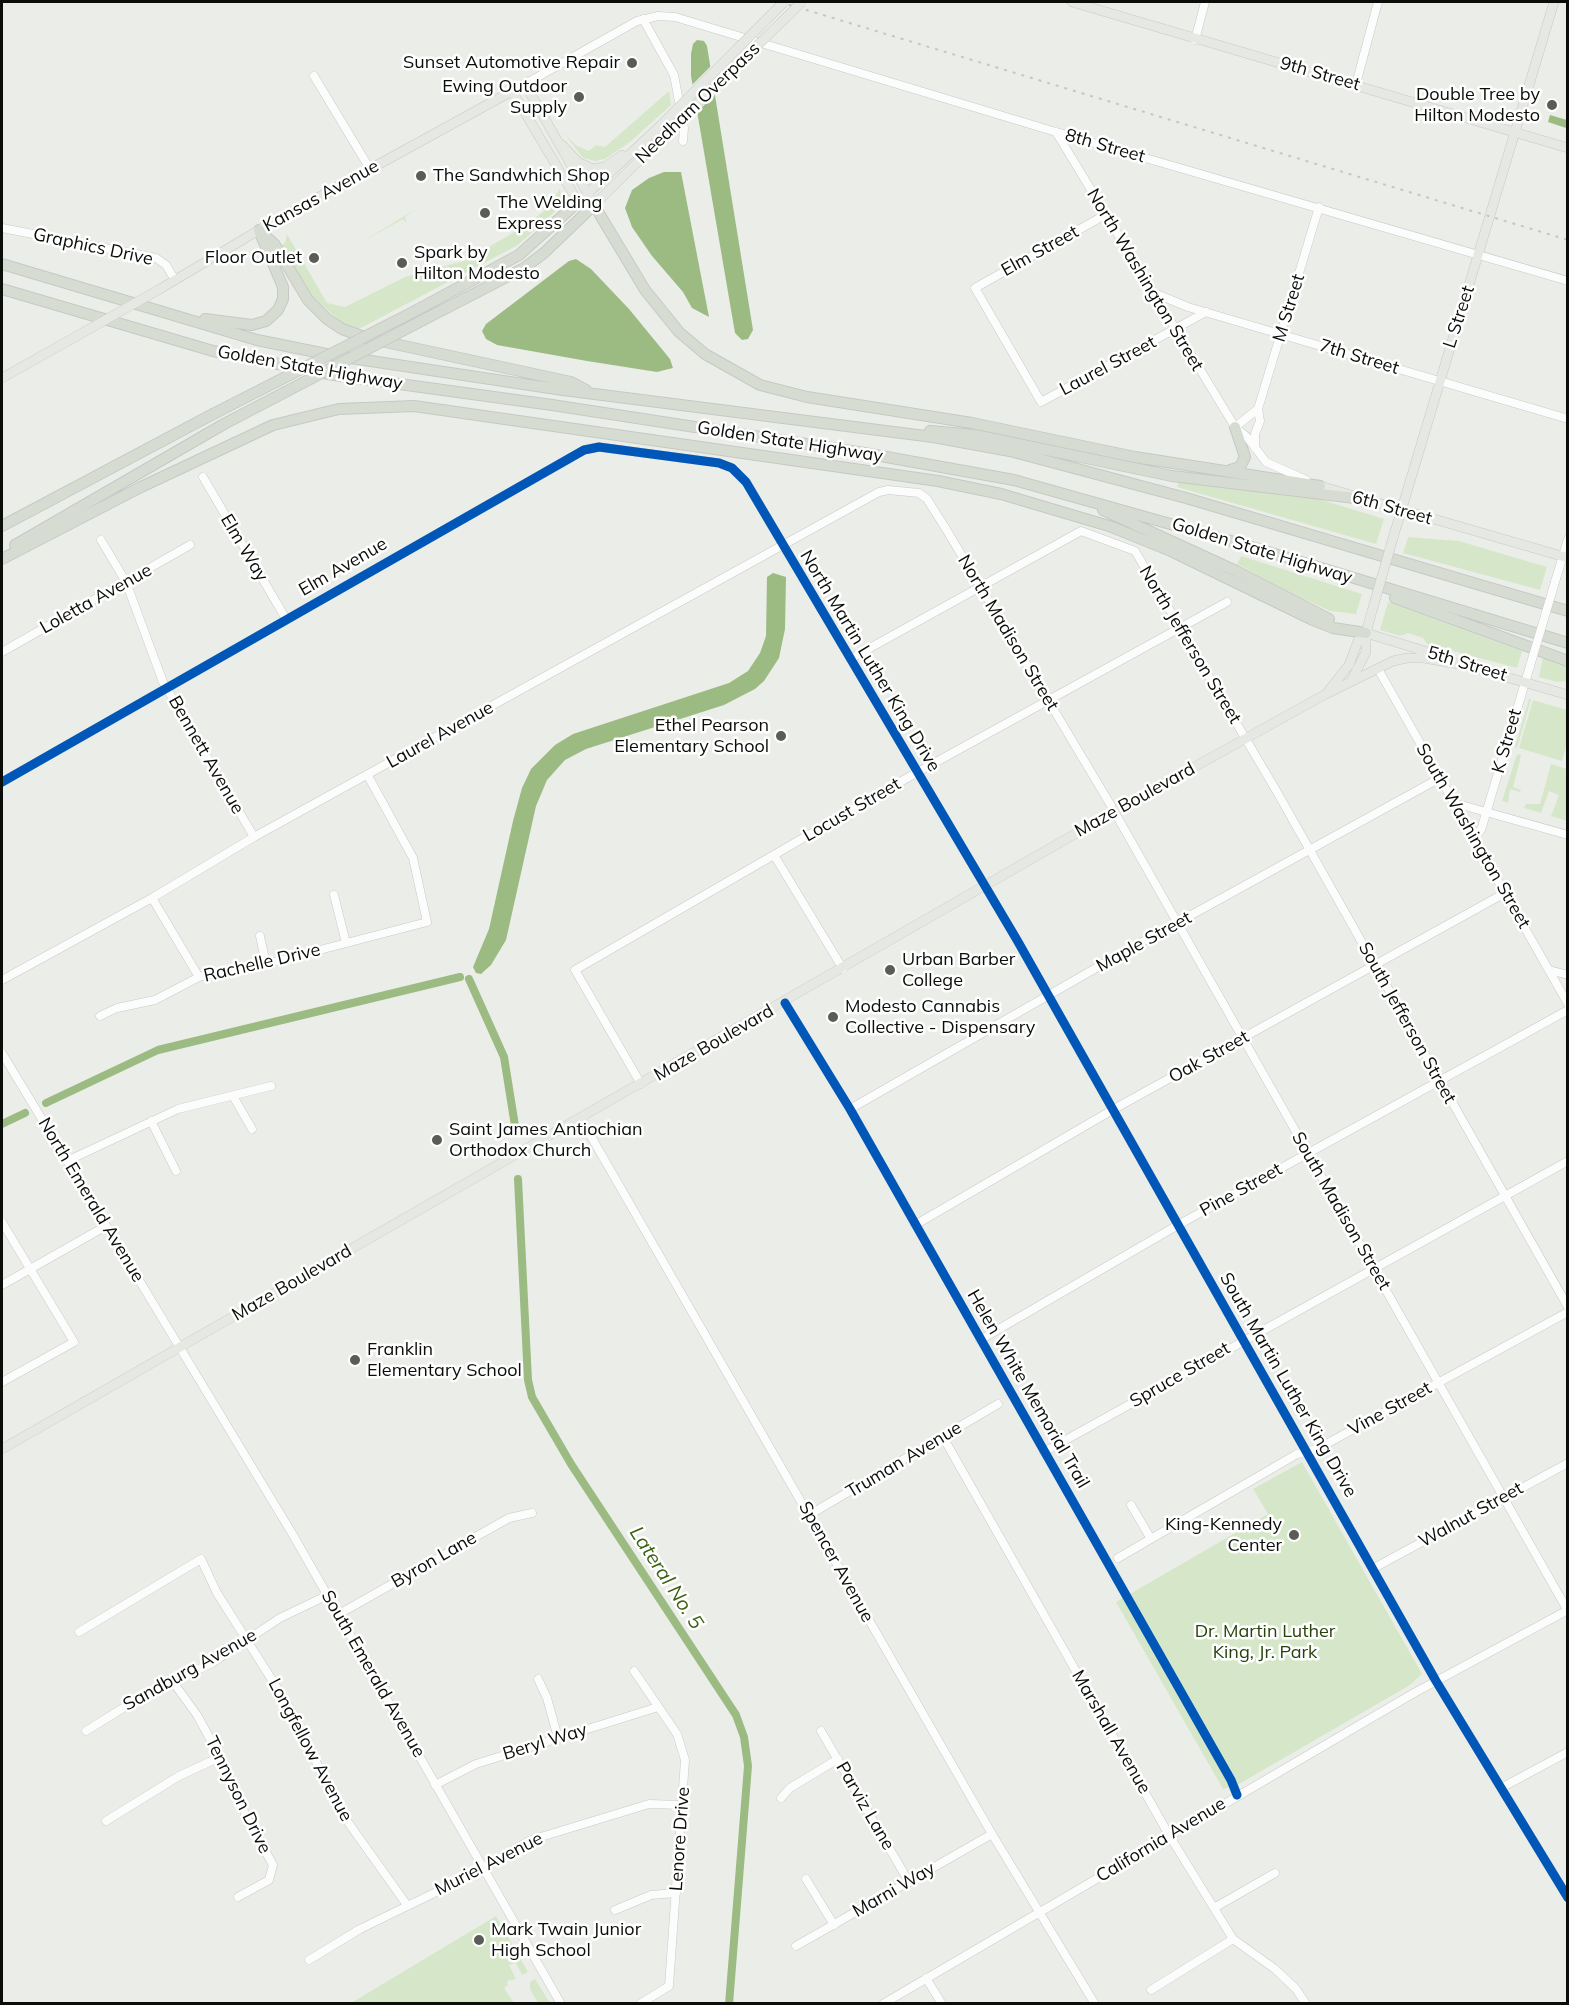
<!DOCTYPE html>
<html>
<head>
<meta charset="utf-8">
<style>
  body { margin:0 }
  #map { position:relative; width:1569px; height:2005px; overflow:hidden; background:#ebeee8; font-family:Mulish,sans-serif }
  canvas { display:block }
  .frame { position:absolute; inset:0; border:3px solid #0b0d09; pointer-events:none }
</style>
</head>
<body>
<div id="map">
<canvas width="1569" height="2005"></canvas>
<div class="frame"></div>
</div>
<script>
const ctx = document.querySelector('canvas').getContext('2d');
ctx.lineJoin = 'round';
function paint(path, color) {
  ctx.fillStyle = color;
  ctx.fill(path, 'evenodd');
}
function toPath(rows) {
  const path = new Path2D();
  for (const r of rows) {
    path.moveTo(r[0], r[1]);
    for (let i = 2; i < r.length; i += 2) path.lineTo(r[i], r[i + 1]);
  }
  return path;
}
function trace(path, color, width, dash) {
  ctx.strokeStyle = color;
  ctx.lineWidth = width;
  ctx.lineCap = dash ? 'butt' : 'round';
  ctx.setLineDash(dash || []);
  ctx.stroke(path);
}
function write(font, color, halo, rows, align = 'center') {
  ctx.font = font + ' Mulish,sans-serif';
  ctx.lineWidth = 5;
  ctx.setLineDash([]);
  ctx.textBaseline = 'middle';
  ctx.strokeStyle = halo;
  ctx.fillStyle = color;
  for (const [text, x, y, turn = 0] of rows) {
    ctx.save();
    ctx.translate(x, y);
    ctx.rotate((+turn || 0) * Math.PI / 180);
    ctx.textAlign = isNaN(turn) ? turn : align;
    if (halo) ctx.strokeText(text, 0, 0);
    ctx.fillText(text, 0, 0);
    ctx.restore();
  }
}
paint(toPath([
  [669,91,671,105,630,142,605,159,595,161,583,158,564,133,577,146,589,151,596,145,605,147],
  [560,189,561,195,564,195,562,205,518,245,357,330,342,323,313,297,281,245,285,243,287,234,327,303,345,307,405,277,467,260,526,225,544,211],
  [414,210,405,217,406,223,403,219,359,244],
  [1179,481,1309,496,1384,519,1376,544,1177,487],
  [1408,537,1459,541,1547,567,1540,590,1403,553],
  [1241,556,1362,594,1356,614,1330,611,1293,594,1237,564],
  [1388,602,1522,651,1517,668,1427,644,1423,638,1408,633,1400,636,1380,630],
  [1543,657,1567,666,1567,681,1557,682,1539,677],
  [1529,699,1531,699,1517,748,1515,747],
  [1533,700,1567,710,1567,743,1562,761,1519,748],
  [1517,754,1521,755,1519,764,1513,787,1521,790,1520,792,1510,789,1508,803,1502,801],
  [1551,764,1567,769,1567,821,1551,816,1559,795,1549,791,1541,813,1524,808,1526,804,1540,804],
  [1302,1462,1422,1674,1410,1685,1239,1784,1223,1789,1116,1602,1268,1514,1253,1489],
  [496,1916,528,1972,522,1975,516,1963,509,1965,516,1979,507,1981,508,1985,504,1988,514,2003,351,2003],
  [535,1979,550,2003,538,2003,530,1989,530,1982]
]), '#d6e7c9');
paint(toPath([
  [697,40,704,41,707,46,753,330,748,339,742,340,735,333,691,76,691,54,693,44],
  [1550,115,1567,120,1566,128,1548,122],
  [664,172,681,172,709,317,692,308,683,292,652,256,632,227,625,208,632,190,649,178],
  [576,259,591,269,629,309,670,359,673,368,657,372,587,361,497,345,486,339,482,331,486,324,569,261],
  [773,573,786,577,785,629,779,658,764,681,755,689,724,705,586,749,565,760,547,780,536,806,506,940,491,965,481,974,476,973,473,967,489,929,513,821,522,788,531,769,555,745,573,734,729,683,748,671,760,653,766,636,767,577]
]), '#9cbb82');
paint(toPath([
  [712,65,717,93,694,115,690,87]
]), '#ebeee8');
trace(toPath([
  [469,979,504,1057,516,1132],
  [46,1103,158,1050,460,977],
  [2,1124,25,1113],
  [518,1179,528,1380,532,1397,571,1464,736,1715,744,1737,748,1766,729,2004]
]), '#9cbb82', 8);
const minor = toPath([
  [643,19,674,75,684,128,683,141],
  [1195,40,1205,2],
  [314,76,370,169],
  [525,84,637,21,658,16,675,17,1056,132,1568,281],
  [1356,84,1378,2],
  [1056,132,1235,427,1247,437,1266,462,1306,480],
  [1105,215,975,288,1041,402,1206,312],
  [2,228,156,258,166,265,175,280],
  [1154,293,1188,307,1568,419],
  [1235,427,1258,409,1319,207],
  [1255,448,1255,434,1260,421,1258,409],
  [203,477,286,619],
  [101,540,126,582,163,682,254,837],
  [1555,582,1568,539],
  [2,652,190,545],
  [850,659,1081,531,1135,551,1277,792,1568,1307],
  [1378,669,1568,1004],
  [2,782,584,450,599,447,719,463,732,468,746,482,1017,940,1436,1681,1568,1898],
  [1454,803,1568,835],
  [1472,835,1481,830,1530,666],
  [774,855,843,969],
  [334,895,346,943],
  [152,898,199,977],
  [260,936,266,964],
  [1549,970,1568,975],
  [2,980,152,898,254,837,879,492,888,490,919,493,927,499,946,529,1110,804,1568,1611],
  [100,1016,117,1008,155,1000,199,977,218,972,266,964,427,922,413,858,368,776],
  [2,1053,293,1535,561,2004],
  [641,1084,575,970,907,778,1227,602],
  [233,1096,252,1129],
  [850,1109,1124,952,1440,778],
  [581,1119,992,1834,1095,2004],
  [151,1121,176,1171],
  [67,1161,178,1109,271,1086],
  [2,1222,74,1342,2,1382],
  [915,1225,1114,1109,1505,893],
  [2,1285,106,1226],
  [980,1340,1178,1225,1568,1010],
  [943,1437,1169,1835,1233,1939,1275,1969,1296,1989,1306,2004],
  [1044,1452,1568,1161],
  [1131,1505,1151,1539],
  [809,1515,998,1404],
  [1118,1558,1297,1454,1317,1449,1568,1312],
  [1374,1568,1568,1463],
  [339,1614,509,1518,532,1513],
  [79,1632,201,1559,217,1593,291,1710,340,1811,407,1905],
  [634,1671,677,1734,685,1760,669,1986,640,2004],
  [538,1679,547,1698,558,1738],
  [173,1682,197,1715,220,1757,247,1818,273,1865,269,1880,238,1897],
  [86,1731,149,1692,212,1663,280,1618,328,1595],
  [821,1731,909,1882],
  [435,1785,476,1764,658,1707],
  [1501,1788,1568,1752],
  [781,1798,790,1788,838,1759],
  [106,1821,179,1776,220,1757],
  [806,1879,834,1925],
  [1214,1908,1275,1873],
  [615,1910,651,1895,676,1893],
  [796,1946,992,1834],
  [309,1960,360,1929,461,1880,531,1840,649,1804,682,1805],
  [926,1978,942,2004],
  [1151,1990,1233,1939],
  [883,2004,1414,1693,1568,1610]
]);
const major = toPath([
  [1072,2,1568,148],
  [512,91,578,202,594,205],
  [562,145,578,162,593,169,605,167,622,155],
  [585,196,659,127],
  [594,205,661,139],
  [160,289,259,230,525,84,594,205],
  [2,378,68,341],
  [1320,486,1568,558],
  [1393,538,1554,2],
  [1366,633,1441,656],
  [1465,665,1568,695],
  [1352,679,1366,652,1366,633,1372,611],
  [1329,690,1349,665,1358,641,1366,633],
  [2,1449,1115,811,1324,695,1393,661,1407,658,1424,658,1469,666]
]);
const highway = toPath([
  [259,230,275,245,308,300,327,319,342,329,367,338,571,382,586,390],
  [2,264,257,340,331,355,563,390,933,437,1010,451,1186,498,1568,611],
  [2,289,213,351,334,375,552,405,864,453,1014,480,1252,547,1568,643],
  [417,310,519,255,578,202],
  [427,318,524,268,544,253,594,205,645,290,679,332,705,354,760,385,807,397,972,423,1135,457,1320,486],
  [205,319,252,325,266,321,278,310,283,299,283,287,260,233],
  [930,431,975,435,1172,476,1355,498],
  [1230,470,1240,467,1245,457,1235,427],
  [1103,510,1236,571,1329,619],
  [2,526,213,414],
  [15,545,224,424],
  [2,559,141,487,273,425,339,409,414,406,938,481,1001,494,1109,526,1171,551,1313,620,1333,628,1366,633],
  [1395,598,1568,661]
]);
trace(minor, '#c8cac5', 9);
trace(major, '#c7c8c6', 10);
trace(highway, '#c7c8c6', 12);
trace(minor, '#fcfcfc', 8);
trace(major, '#e6e9e3', 9);
trace(highway, '#d7dcd3', 10);
trace(toPath([
  [780,2,1568,240]
]), '#c6c6c4', 2, [3, 6]);
const minorBridge = toPath([
  [1530,666,1555,582]
]);
const majorBridge = toPath([
  [659,127,784,2],
  [661,139,802,2],
  [68,341,160,289],
  [1372,611,1393,538]
]);
const highwayBridge = toPath([
  [213,414,417,310],
  [224,424,427,318]
]);
trace(minorBridge, '#c8cac5', 9, []);
trace(majorBridge, '#c7c8c6', 10, []);
trace(highwayBridge, '#c7c8c6', 12, []);
trace(minorBridge, '#fcfcfc', 8);
trace(majorBridge, '#e6e9e3', 9);
trace(highwayBridge, '#d7dcd3', 10);
trace(toPath([
  [2,782,584,450,599,447,719,463,732,468,746,482,1017,940,1436,1681,1568,1898],
  [785,1003,850,1109,1231,1780,1237,1795]
]), '#0057b8', 9);
for (const [x, y, r, color] of [
  [632,63,6,"#595c57"],
  [579,97,6,"#595c57"],
  [1552,105,6,"#595c57"],
  [421,176,6,"#595c57"],
  [485,213,6,"#595c57"],
  [314,258,6,"#595c57"],
  [402,263,6,"#595c57"],
  [781,736,6,"#595c57"],
  [890,970,6,"#595c57"],
  [833,1017,6,"#595c57"],
  [437,1140,6,"#595c57"],
  [355,1360,6,"#595c57"],
  [1294,1535,6,"#595c57"],
  [479,1940,6,"#595c57"]
]) {
  const dot = new Path2D();
  dot.arc(x, y, r, 0, 2 * Math.PI);
  ctx.fillStyle = color;
  ctx.fill(dot);
  trace(dot, '#fff', 2);
}
write('18px', '#0b0d09', '#fff', [
  ["Sunset Automotive Repair",620,63,"right"],
  ["Ewing Outdoor",567,87,"right"],
  ["Supply",567,108,"right"],
  ["Double Tree by",1540,95,"right"],
  ["Hilton Modesto",1540,116,"right"],
  ["The Sandwhich Shop",433,176],
  ["The Welding",497,203],
  ["Express",497,224],
  ["Spark by",414,253],
  ["Hilton Modesto",414,274],
  ["Floor Outlet",302,258,"right"],
  ["Ethel Pearson",769,726,"right"],
  ["Elementary School",769,747,"right"],
  ["Urban Barber",902,960],
  ["College",902,981],
  ["Modesto Cannabis",845,1007],
  ["Collective - Dispensary",845,1028],
  ["Saint James Antiochian",449,1130],
  ["Orthodox Church",449,1151],
  ["Franklin",367,1350],
  ["Elementary School",367,1371],
  ["King-Kennedy",1282,1525,"right"],
  ["Center",1282,1546,"right"],
  ["Mark Twain Junior",491,1930],
  ["High School",491,1951]
], 'left');
write('18px', '#0b0d09', '#fff', [
  ["9th Street",1320,74,16],
  ["Needham Overpass",698,103,-44],
  ["8th Street",1105,146,16],
  ["Kansas Avenue",321,196,-29],
  ["Graphics Drive",93,247,12],
  ["Elm Street",1040,251,-29],
  ["North Washington Street",1145,280,59],
  ["M Street",1289,308,-73],
  ["L Street",1459,317,-72],
  ["7th Street",1359,357,17],
  ["Laurel Street",1108,366,-28],
  ["Golden State Highway",310,368,10],
  ["Golden State Highway",790,442,9],
  ["6th Street",1392,508,16],
  ["Elm Way",244,548,59],
  ["Golden State Highway",1262,551,17],
  ["Elm Avenue",343,567,-30],
  ["Loletta Avenue",96,599,-29],
  ["North Madison Street",1008,633,59],
  ["North Jefferson Street",1190,645,59],
  ["North Martin Luther King Drive",870,661,59],
  ["5th Street",1467,664,17],
  ["Laurel Avenue",440,735,-29],
  ["K Street",1507,741,-74],
  ["Bennett Avenue",206,755,60],
  ["Maze Boulevard",1135,800,-29],
  ["Locust Street",852,810,-30],
  ["South Washington Street",1473,836,60],
  ["Maple Street",1144,942,-29],
  ["Rachelle Drive",262,963,-13],
  ["South Jefferson Street",1407,1023,61],
  ["Maze Boulevard",714,1043,-30],
  ["Oak Street",1209,1057,-29],
  ["Pine Street",1241,1190,-29],
  ["North Emerald Avenue",91,1200,59],
  ["South Madison Street",1341,1211,60],
  ["Maze Boulevard",292,1283,-30],
  ["Spruce Street",1180,1375,-30],
  ["South Martin Luther King Drive",1288,1385,60],
  ["Helen White Memorial Trail",1028,1389,60],
  ["Vine Street",1390,1409,-29],
  ["Truman Avenue",904,1460,-31],
  ["Walnut Street",1471,1515,-29],
  ["Byron Lane",434,1560,-30],
  ["Spencer Avenue",836,1562,61],
  ["Sandburg Avenue",190,1670,-29],
  ["South Emerald Avenue",373,1674,60],
  ["Marshall Avenue",1111,1732,60],
  ["Beryl Way",545,1742,-17],
  ["Longfellow Avenue",310,1750,62],
  ["Tennyson Drive",238,1795,64],
  ["Parviz Lane",865,1806,60],
  ["Lenore Drive",680,1839,-86],
  ["California Avenue",1161,1840,-31],
  ["Muriel Avenue",489,1864,-27],
  ["Marni Way",894,1890,-30]
]);
write('18px', '#27420a', '#fff', [
  ["Dr. Martin Luther",1265,1632],
  ["King, Jr. Park",1265,1653]
]);
write('italic 20px', '#3b620f', '#fff', [
  ["Lateral No. 5",666,1578,57]
]);
</script>
</body>
</html>
